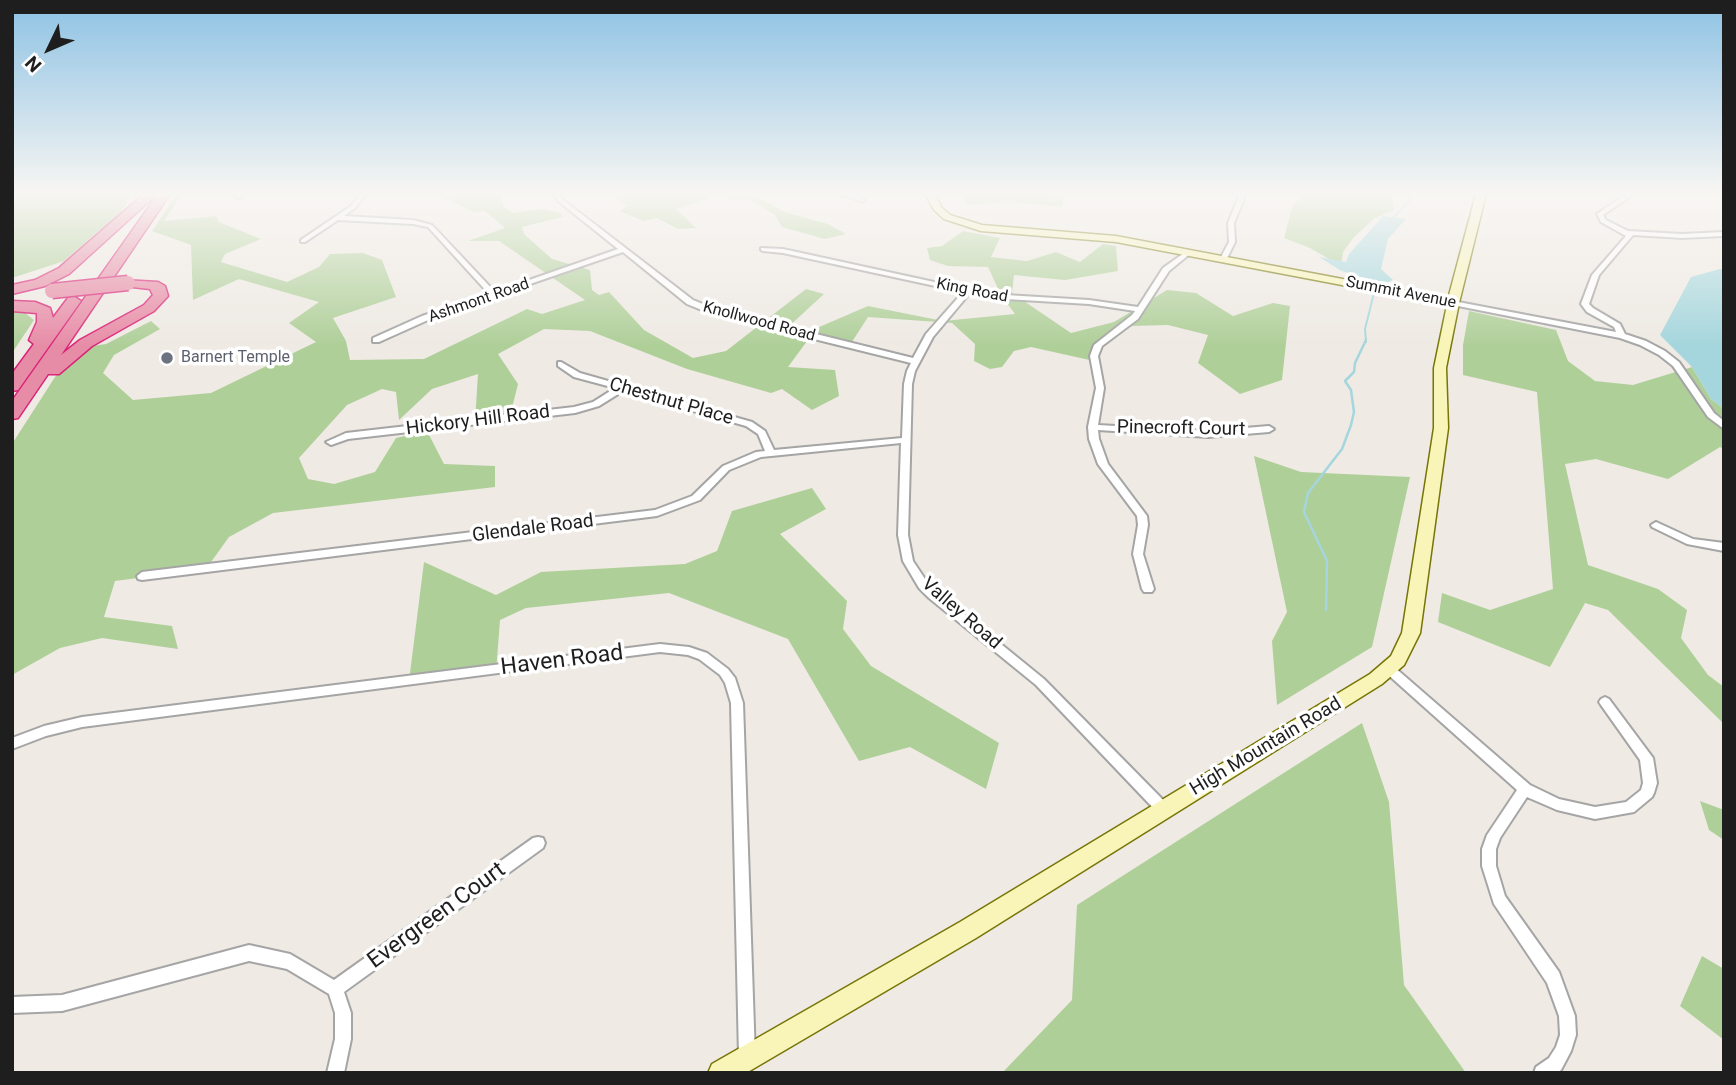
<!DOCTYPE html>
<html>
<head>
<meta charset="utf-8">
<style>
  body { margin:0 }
  #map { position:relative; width:1736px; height:1085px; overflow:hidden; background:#efeae4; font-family:Roboto,sans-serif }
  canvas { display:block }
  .frame { position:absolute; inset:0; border:14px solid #1e1e1e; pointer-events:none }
  .north { position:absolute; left:14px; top:14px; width:70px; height:70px; -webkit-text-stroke:5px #fff; paint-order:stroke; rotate:226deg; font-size:19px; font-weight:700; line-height:28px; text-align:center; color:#1e1e1e }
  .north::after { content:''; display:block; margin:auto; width:24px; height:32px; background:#1e1e1e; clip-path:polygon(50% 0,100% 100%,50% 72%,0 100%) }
</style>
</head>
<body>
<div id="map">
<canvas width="1736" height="1085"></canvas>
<div class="frame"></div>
<div class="north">N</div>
</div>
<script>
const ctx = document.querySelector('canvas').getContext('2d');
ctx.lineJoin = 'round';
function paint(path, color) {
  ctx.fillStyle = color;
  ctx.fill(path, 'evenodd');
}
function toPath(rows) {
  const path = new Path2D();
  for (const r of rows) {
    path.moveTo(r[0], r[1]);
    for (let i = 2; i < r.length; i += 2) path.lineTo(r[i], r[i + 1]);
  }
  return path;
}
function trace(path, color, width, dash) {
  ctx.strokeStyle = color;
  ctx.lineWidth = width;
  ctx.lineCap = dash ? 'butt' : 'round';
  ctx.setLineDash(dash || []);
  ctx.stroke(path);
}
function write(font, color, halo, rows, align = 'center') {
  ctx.font = font + ' Roboto,sans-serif';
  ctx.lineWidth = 7;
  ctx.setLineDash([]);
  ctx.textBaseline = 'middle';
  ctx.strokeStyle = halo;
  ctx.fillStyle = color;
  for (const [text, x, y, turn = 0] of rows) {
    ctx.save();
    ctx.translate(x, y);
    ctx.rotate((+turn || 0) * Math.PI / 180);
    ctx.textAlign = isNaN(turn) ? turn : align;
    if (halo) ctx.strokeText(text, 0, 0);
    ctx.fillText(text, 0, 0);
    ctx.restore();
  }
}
paint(toPath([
  [12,194,133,194,110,228,101,229,64,261,12,278],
  [177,194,182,194,164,221,216,216,219,222,261,239,225,254,221,262,287,282,319,267,330,254,363,253,382,260,396,297,333,318,346,341,350,360,424,359,527,309,542,314,585,300,499,241,468,241,505,228,485,211,474,212,436,194,502,194,502,205,512,213,541,209,561,213,562,217,522,227,524,234,552,259,590,270,592,290,599,295,609,292,644,330,693,358,726,351,806,289,824,294,786,329,803,334,868,306,943,321,1015,314,1001,295,988,267,948,266,930,260,927,248,942,246,963,231,1000,238,991,257,1027,261,1056,252,1080,262,1103,244,1116,246,1118,271,1065,280,1014,275,1012,293,1071,333,1114,322,1167,290,1196,293,1233,316,1273,303,1290,306,1282,380,1240,394,1198,363,1208,335,1168,325,1128,326,1103,339,1094,361,1031,347,1014,351,1002,367,990,369,974,361,975,344,952,323,868,317,848,348,810,337,788,367,835,370,839,396,812,410,782,389,771,393,687,369,590,331,544,329,498,354,518,384,509,420,475,422,478,374,432,389,399,420,396,392,382,389,347,405,299,458,308,479,334,484,375,472,396,438,427,431,444,464,495,466,495,487,273,513,229,537,206,569,115,581,104,617,172,626,178,649,102,638,60,648,12,675,12,444,73,349,106,344,151,321,160,329,114,355,103,373,133,400,211,393,316,342,289,323,319,302,239,279,193,300,191,245,152,231],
  [612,194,752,194,785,212,828,224,846,234,825,239,782,227,775,215,749,199,729,200,720,195,676,209,696,228,678,229,657,218,643,221,620,211,628,205,610,196],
  [963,194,1047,194,1064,197,1062,207,1008,201,966,205],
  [1303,194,1392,194,1394,210,1375,218,1354,237,1343,252,1341,266,1310,248,1284,238,1292,207],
  [1469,311,1556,330,1568,361,1595,381,1633,385,1692,367,1711,399,1724,409,1724,449,1720,447,1668,479,1596,459,1565,464,1588,565,1658,589,1687,610,1681,638,1708,675,1724,687,1724,724,1608,610,1585,603,1550,667,1438,622,1442,593,1490,610,1553,589,1537,392,1463,375,1463,345],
  [12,312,24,312,34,320,12,353],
  [1254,456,1301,472,1410,477,1372,647,1277,705,1272,641,1287,612],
  [812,488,826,509,780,534,847,601,843,629,871,666,999,743,986,789,910,747,859,761,788,639,669,593,526,608,500,620,496,672,409,681,424,562,496,595,541,572,685,564,717,551,732,511],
  [1362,723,1389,802,1404,985,1466,1073,1002,1073,1072,1000,1077,905],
  [1700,801,1724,810,1724,840,1709,830],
  [1702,956,1724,969,1724,1040,1680,1006]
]), '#afcf99');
paint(toPath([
  [1383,216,1406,219,1388,239,1381,269,1393,280,1381,285,1340,270,1319,257,1346,262,1349,254],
  [1720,269,1724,269,1724,409,1711,399,1692,367,1660,335,1691,277]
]), '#a5d6dd');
trace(toPath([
  [1393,218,1410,200,1407,194],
  [1366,342,1365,329,1374,293,1372,278]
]), '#a5d6dd', 2);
trace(toPath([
  [1326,610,1327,561,1304,512,1308,493,1342,449,1351,425,1354,412,1351,390,1345,381,1354,372,1355,363,1366,340]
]), '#a5d6dd', 2.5);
const street = toPath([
  [236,194,242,194,240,198,238,199,235,197,236,194],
  [360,194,366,194,355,208,344,216,413,220,432,225,495,292,618,249,558,201,553,194,559,194,562,199,693,300,715,309,913,358,926,334,963,292,783,253,763,251,761,250,761,248,783,249,989,294,1089,300,1138,307,1163,268,1187,251,1191,251,1191,253,1169,271,1138,319,1102,346,1098,356,1104,388,1098,425,1208,431,1269,426,1274,429,1269,432,1208,437,1098,430,1099,439,1108,464,1147,516,1148,525,1143,554,1154,589,1152,592,1144,592,1142,589,1133,554,1138,525,1137,516,1098,464,1089,439,1088,427,1096,388,1090,356,1094,345,1132,315,1135,311,1089,304,989,298,969,294,933,337,915,371,912,384,908,535,913,561,927,582,937,592,1044,679,1168,805,1170,809,1168,813,1163,815,1158,813,1036,685,929,598,919,588,903,561,898,535,901,443,761,457,729,470,700,500,657,516,142,580,138,579,137,576,142,572,655,510,692,496,723,466,756,452,765,451,758,434,746,426,623,391,599,406,575,413,348,439,331,445,326,442,346,433,574,407,593,402,615,388,574,377,558,366,558,362,561,362,580,373,752,422,765,431,774,450,902,438,904,384,907,371,911,363,709,313,687,304,623,252,498,295,498,298,492,297,428,320,379,342,373,342,373,338,422,316,489,294,428,227,413,224,338,220,305,242,301,242,301,240,351,206,360,194],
  [841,194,851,194,865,200,862,202,841,194],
  [1240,194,1246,194,1234,223,1235,242,1226,260,1222,260,1220,259,1229,242,1228,223,1240,194],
  [1626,194,1634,194,1603,215,1606,220,1628,231,1682,234,1724,232,1724,236,1682,238,1633,235,1599,275,1589,304,1593,308,1620,324,1625,334,1646,341,1665,351,1679,362,1714,413,1724,421,1724,429,1708,417,1673,366,1659,355,1640,345,1620,338,1453,305,1449,303,1453,301,1616,332,1614,327,1587,312,1581,304,1592,275,1626,236,1601,222,1597,214,1626,194],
  [1656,522,1693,539,1724,543,1724,551,1687,544,1652,527,1651,525,1656,522],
  [660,644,689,647,707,653,728,669,735,678,743,703,755,1057,753,1063,747,1065,741,1063,739,1057,731,703,725,683,720,675,699,659,688,655,660,652,82,727,46,736,12,749,12,738,44,726,82,717,660,644],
  [1389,664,1393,666,1530,785,1559,799,1595,807,1626,802,1641,790,1643,783,1640,760,1601,705,1599,702,1601,699,1605,697,1609,699,1653,758,1657,783,1654,793,1652,797,1634,812,1595,819,1557,810,1527,797,1500,838,1496,849,1496,866,1505,896,1559,972,1575,1016,1576,1035,1571,1051,1561,1070,1557,1073,1534,1073,1536,1067,1549,1058,1556,1047,1560,1035,1559,1016,1547,983,1494,904,1482,866,1482,849,1487,835,1517,790,1385,672,1383,669,1385,666,1389,664],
  [538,837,543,838,545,843,543,848,344,992,351,1013,351,1039,344,1073,327,1073,335,1039,335,1013,329,994,287,969,249,961,62,1011,12,1013,12,997,62,995,249,945,290,954,334,980,533,838,538,837]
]);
const secondary = toPath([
  [925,194,935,194,941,207,950,215,982,225,1116,236,1448,299,1476,194,1486,194,1459,303,1446,368,1448,428,1420,633,1404,665,1382,684,976,938,746,1073,708,1073,712,1064,960,922,1370,674,1391,656,1402,633,1434,428,1434,368,1447,305,1116,242,981,231,944,219,934,210,925,194]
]);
const highway = toPath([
  [144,194,155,196,69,274,45,286,12,294,12,285,35,280,59,268,144,194],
  [158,194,170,194,61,355,80,340,144,305,153,295,150,289,123,286,121,283,123,280,158,282,165,286,168,296,154,311,92,346,59,374,48,374,18,418,12,419,12,401,158,194],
  [73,296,81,301,18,390,12,391,12,374,34,344,29,340,37,322,37,313,12,311,12,301,35,302,50,308,53,318,68,298,73,296]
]);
trace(street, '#a5a5a5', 4);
trace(secondary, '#767505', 3);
trace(highway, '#da2477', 3);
paint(street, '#fff');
paint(secondary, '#f9f5b8');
paint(highway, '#e78ca7');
const highwayBridge = toPath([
  [52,291,128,283]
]);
trace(highwayBridge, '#da2477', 17, []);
trace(highwayBridge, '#e78ca7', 14);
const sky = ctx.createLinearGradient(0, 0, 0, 346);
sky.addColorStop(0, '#8dc2e4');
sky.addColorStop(0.56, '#f8f6f3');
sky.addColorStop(1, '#f8f6f300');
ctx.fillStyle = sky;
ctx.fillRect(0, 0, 1736, 346);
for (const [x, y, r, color] of [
  [167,358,7,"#6b7280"]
]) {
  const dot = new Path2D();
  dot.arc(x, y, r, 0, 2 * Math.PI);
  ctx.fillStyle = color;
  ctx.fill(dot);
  trace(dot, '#fff', 2.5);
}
write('16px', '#1e1e1e', '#fff', [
  ["King Road",972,291,11],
  ["Summit Avenue",1401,293,11],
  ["Ashmont Road",479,301,-19],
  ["Knollwood Road",759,322,15]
]);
write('16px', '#5b616d', '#fff', [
  ["Barnert Temple",181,358]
], 'left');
write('19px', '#1e1e1e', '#fff', [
  ["Chestnut Place",671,402,16],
  ["Hickory Hill Road",478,421,-7],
  ["Pinecroft Court",1181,429,1],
  ["Glendale Road",533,529,-7],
  ["Valley Road",961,614,41],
  ["High Mountain Road",1266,747,-31]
]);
write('23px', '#1e1e1e', '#fff', [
  ["Haven Road",562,661,-7],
  ["Evergreen Court",437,916,-36]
]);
</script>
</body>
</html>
